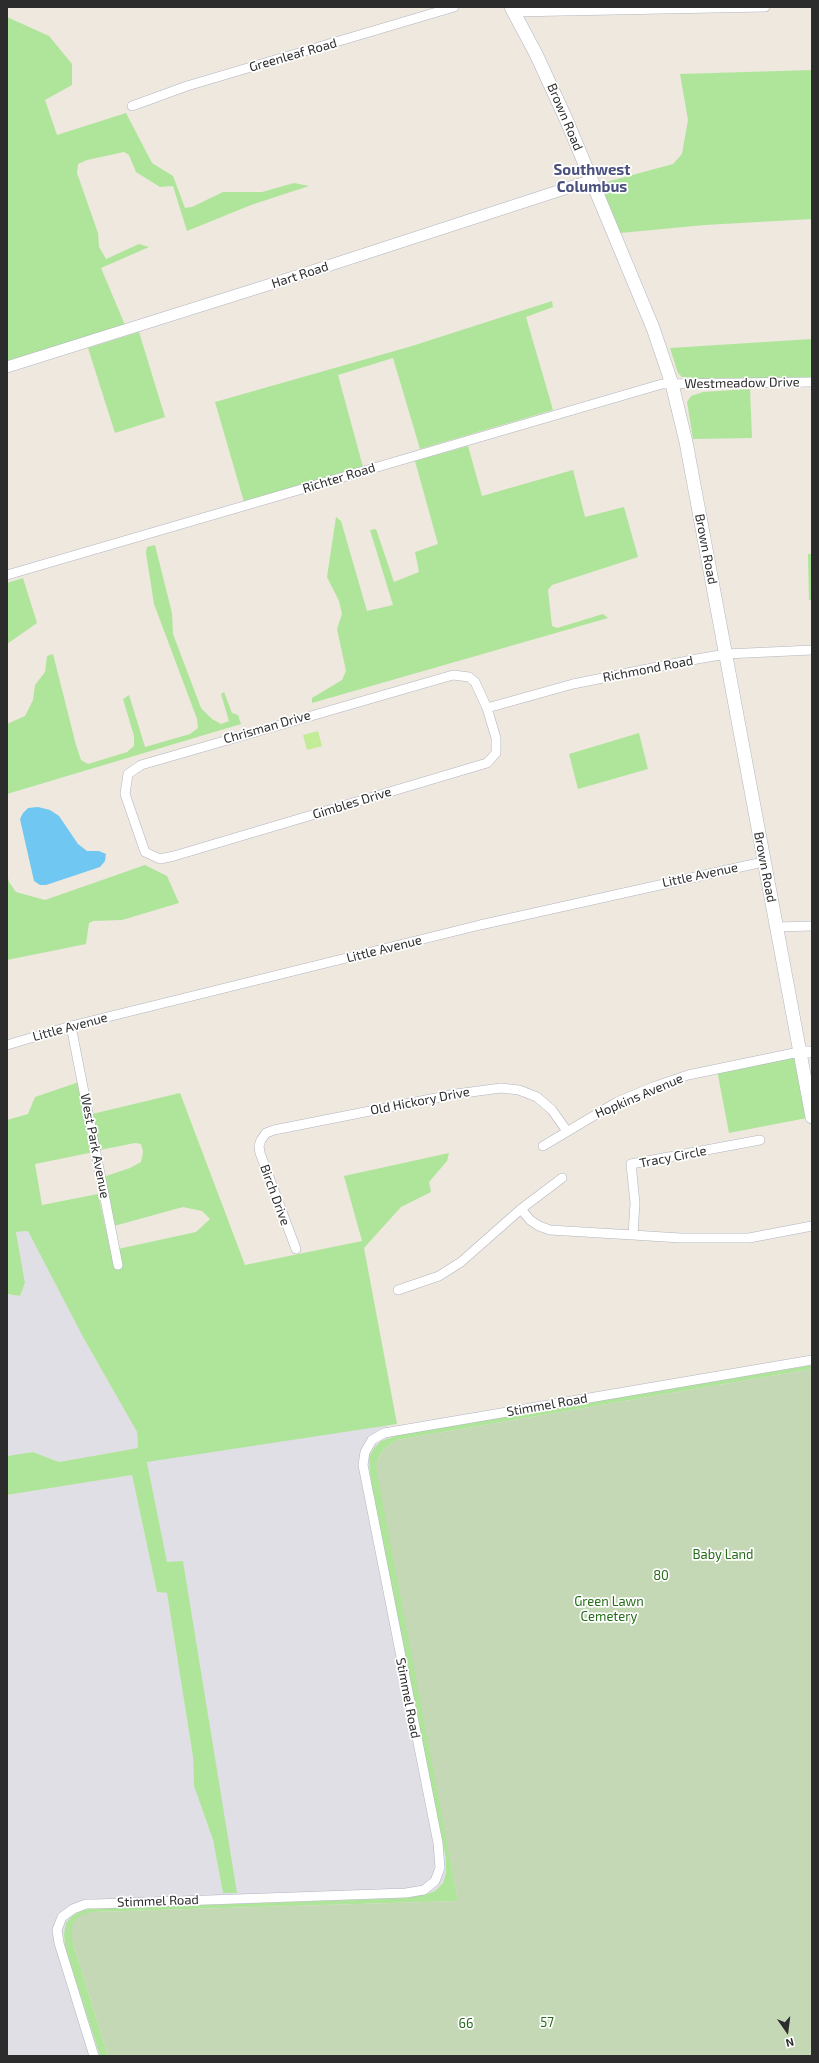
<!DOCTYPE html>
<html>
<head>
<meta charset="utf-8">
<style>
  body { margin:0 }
  #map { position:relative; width:819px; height:2063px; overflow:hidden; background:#eee8de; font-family:"Exo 2",sans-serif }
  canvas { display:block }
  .frame { position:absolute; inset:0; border:8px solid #2c2c2c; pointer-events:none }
  .north { position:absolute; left:767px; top:2011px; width:40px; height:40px; -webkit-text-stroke:3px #fff; paint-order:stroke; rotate:166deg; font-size:11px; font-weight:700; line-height:16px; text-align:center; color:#2c2c2c }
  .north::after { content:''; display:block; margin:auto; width:14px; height:18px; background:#2c2c2c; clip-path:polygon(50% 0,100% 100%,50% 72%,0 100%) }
</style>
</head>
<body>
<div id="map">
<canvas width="819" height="2063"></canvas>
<div class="frame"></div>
<div class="north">N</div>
</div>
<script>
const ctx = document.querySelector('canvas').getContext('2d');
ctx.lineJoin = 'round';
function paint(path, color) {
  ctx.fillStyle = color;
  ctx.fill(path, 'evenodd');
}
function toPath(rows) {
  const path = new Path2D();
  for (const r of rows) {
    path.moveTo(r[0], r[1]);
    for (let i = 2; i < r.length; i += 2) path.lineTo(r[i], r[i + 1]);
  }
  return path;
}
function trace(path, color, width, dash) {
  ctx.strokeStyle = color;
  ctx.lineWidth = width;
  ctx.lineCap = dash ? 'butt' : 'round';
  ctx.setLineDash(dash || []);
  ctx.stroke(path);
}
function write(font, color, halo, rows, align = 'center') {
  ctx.font = font + ' "Exo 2",sans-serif';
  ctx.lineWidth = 3.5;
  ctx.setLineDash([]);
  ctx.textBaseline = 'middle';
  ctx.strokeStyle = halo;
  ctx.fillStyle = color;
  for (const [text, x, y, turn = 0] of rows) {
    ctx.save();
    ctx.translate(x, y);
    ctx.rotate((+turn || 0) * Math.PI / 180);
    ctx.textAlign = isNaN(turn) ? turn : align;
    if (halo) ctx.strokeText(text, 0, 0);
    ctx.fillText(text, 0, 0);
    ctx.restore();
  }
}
paint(toPath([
  [29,1231,83,1337,137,1432,138,1448,59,1462,33,1452,7,1456,7,1294,20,1296,25,1283,16,1232],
  [387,1424,389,1438,381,1441,374,1448,369,1457,371,1487,446,1859,446,1873,443,1883,435,1891,427,1894,406,1898,89,1909,81,1911,64,1934,65,1947,100,2056,7,2056,7,1495,132,1475,157,1592,167,1593,193,1757,194,1786,213,1840,223,1893,236,1893,183,1561,167,1563,147,1461]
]), '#e1dfe6');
paint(toPath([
  [7,17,49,36,72,64,72,85,45,100,57,135,126,113,152,163,173,176,185,208,192,207,223,192,262,192,294,183,309,186,251,205,187,231,173,186,160,187,136,172,129,155,124,152,87,160,78,164,77,173,98,233,99,247,106,259,139,244,149,247,101,268,125,325,8,362],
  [812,70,812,219,705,225,620,233,599,184,673,164,682,154,688,120,680,74],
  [552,301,553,307,526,317,553,410,420,449,393,358,338,375,363,467,244,502,215,402,412,346],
  [139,332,165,417,115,433,88,348],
  [812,339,812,377,703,379,682,377,678,373,670,348],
  [750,389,752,438,693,439,687,402,691,396,703,392],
  [468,446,482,496,573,470,585,517,624,507,638,557,552,585,548,590,552,626,557,628,603,614,608,618,312,703,312,698,342,680,346,671,337,629,342,614,339,601,327,577,336,517,341,521,367,611,393,605,370,530,376,529,394,582,419,572,415,552,438,544,415,461],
  [155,545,172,613,173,634,201,708,212,719,221,724,229,721,221,694,224,692,232,713,238,715,241,724,7,794,7,724,25,716,33,700,35,685,45,672,47,656,53,654,76,745,81,760,88,764,127,752,134,746,134,736,123,699,129,695,145,747,190,734,198,728,197,719,154,604,146,553,147,547],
  [808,554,812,554,812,600,809,600],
  [23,578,37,623,7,644,7,583],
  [639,733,648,769,578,789,569,754],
  [145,865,167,876,179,903,122,920,93,921,89,923,86,944,7,960,7,874,9,882,16,892,45,900],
  [798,1054,812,1117,729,1133,717,1070],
  [79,1082,94,1152,35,1164,42,1205,98,1194,115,1270,122,1269,118,1249,196,1232,210,1219,202,1211,183,1207,114,1226,103,1177,130,1168,141,1162,143,1152,141,1144,135,1143,100,1150,92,1114,180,1093,245,1265,362,1241,344,1176,449,1153,447,1161,429,1182,431,1192,401,1207,364,1248,397,1424,147,1462,167,1562,183,1561,237,1893,223,1893,213,1840,194,1786,193,1757,167,1593,157,1592,132,1475,7,1495,7,1456,33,1452,59,1462,138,1448,137,1432,83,1337,28,1231,16,1232,25,1283,20,1296,7,1294,7,1120,28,1114,35,1097],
  [812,1365,812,1369,397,1440,384,1449,378,1459,458,1901,92,1912,72,1940,108,2056,100,2056,65,1947,64,1934,66,1923,72,1916,81,1911,89,1909,406,1898,427,1894,435,1891,443,1883,446,1873,446,1859,371,1487,369,1457,374,1448,381,1441,398,1435]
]), '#afe59a');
paint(toPath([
  [812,1369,812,2056,108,2056,72,1940,72,1926,76,1919,83,1914,92,1912,458,1901,378,1478,376,1463,384,1449,397,1440]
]), '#c4d8b5');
paint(toPath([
  [318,731,322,746,307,750,303,735]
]), '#c2ec96');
paint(toPath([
  [38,807,50,810,59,816,78,844,87,851,99,851,106,854,105,861,100,867,46,885,40,885,34,881,20,819,23,813,28,808]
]), '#70c7f1');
const minor = toPath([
  [514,12,765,7],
  [132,106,187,86,454,7],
  [7,575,662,384,812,382],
  [453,675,469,677,475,682,487,708,496,738,496,753,487,763,174,856,160,859,145,852,125,794,128,774,141,765,453,675],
  [487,708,573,684,697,659,726,654,812,650],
  [777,927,812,926],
  [71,1026,118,1265],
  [7,1045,71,1026,480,925,763,862],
  [543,1146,617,1102,653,1087,688,1075,799,1052],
  [521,1209,530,1220,539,1226,550,1230,633,1235,680,1238,749,1238,812,1226],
  [633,1235,635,1203,631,1164,760,1140],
  [296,1249,260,1153,259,1146,261,1140,266,1133,274,1130,456,1094,501,1088,519,1090,537,1097,552,1110,567,1131],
  [398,1290,439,1276,461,1262,521,1209,562,1178],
  [94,2056,59,1943,57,1930,62,1917,73,1909,86,1904,95,1904,406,1893,424,1890,435,1881,440,1868,438,1843,363,1465,365,1452,372,1440,384,1433,812,1360]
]);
const tertiary = toPath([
  [7,367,306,273,592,180],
  [799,1052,812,1052]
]);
const secondary = toPath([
  [511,7,536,54,566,119,653,328,672,384,686,442,812,1117]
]);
trace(minor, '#b2b4c0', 10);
trace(tertiary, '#b2b4c0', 12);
trace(secondary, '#b2b4c0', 14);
trace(minor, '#fff', 9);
trace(tertiary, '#fff', 11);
trace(secondary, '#fff', 13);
write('13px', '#2c2c2c', '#fff', [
  ["Greenleaf Road",293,55,-16],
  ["Brown Road",565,117,67],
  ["Hart Road",300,275,-18],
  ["Westmeadow Drive",742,383,-1],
  ["Richter Road",339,478,-17],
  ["Brown Road",706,549,79],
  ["Richmond Road",648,669,-11],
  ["Chrisman Drive",267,727,-16],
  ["Gimbles Drive",352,803,-17],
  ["Brown Road",765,867,79],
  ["Little Avenue",700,875,-12],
  ["Little Avenue",384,949,-14],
  ["Little Avenue",70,1027,-15],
  ["Hopkins Avenue",639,1096,-23],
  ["Old Hickory Drive",420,1101,-11],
  ["West Park Avenue",95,1146,79],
  ["Tracy Circle",673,1157,-11],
  ["Birch Drive",275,1195,70],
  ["Stimmel Road",547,1405,-10],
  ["Stimmel Road",408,1698,79],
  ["Stimmel Road",158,1901,-2]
]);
write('13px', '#256c19', '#fff', [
  ["Baby Land",723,1555],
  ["80",661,1576],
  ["Green Lawn",609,1602],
  ["Cemetery",609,1617],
  ["57",547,2023],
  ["66",466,2024]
]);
write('bold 15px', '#4b517e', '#fff', [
  ["Southwest",592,170],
  ["Columbus",592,187]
]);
</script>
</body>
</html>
